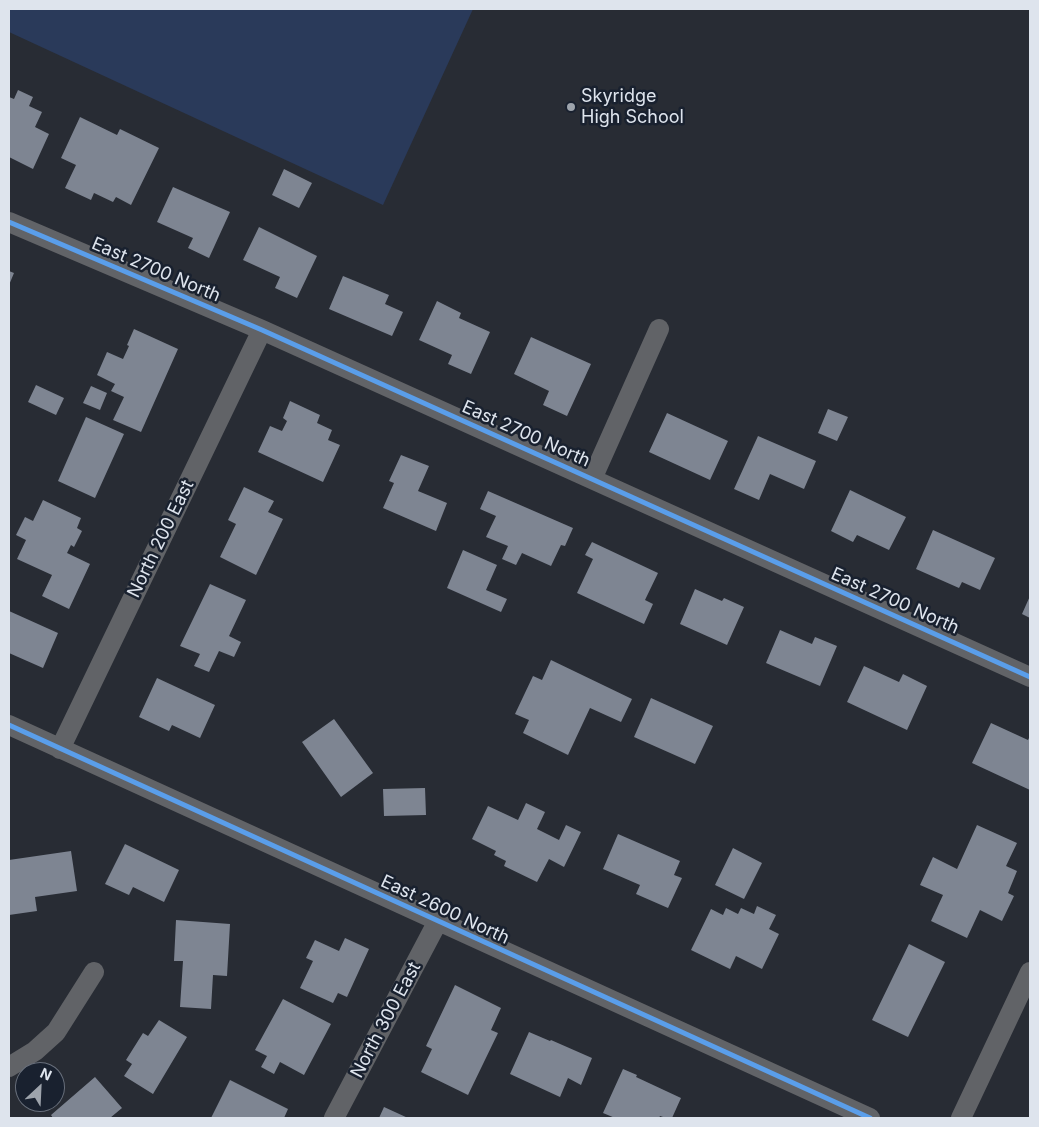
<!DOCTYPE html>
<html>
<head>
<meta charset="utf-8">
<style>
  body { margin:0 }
  #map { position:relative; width:1039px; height:1127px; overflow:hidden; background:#282c34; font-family:Inter,sans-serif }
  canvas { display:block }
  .frame { position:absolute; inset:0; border:10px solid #dee4ed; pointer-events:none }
  .north { position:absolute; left:15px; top:1062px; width:50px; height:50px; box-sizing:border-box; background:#19212f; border:1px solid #686f7b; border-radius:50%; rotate:25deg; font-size:14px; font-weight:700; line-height:20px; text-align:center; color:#dee4ed }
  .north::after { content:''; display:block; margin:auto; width:18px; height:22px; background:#9ea4ac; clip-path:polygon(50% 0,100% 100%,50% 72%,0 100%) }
</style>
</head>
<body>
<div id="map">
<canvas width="1039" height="1127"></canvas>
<div class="frame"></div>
<div class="north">N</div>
</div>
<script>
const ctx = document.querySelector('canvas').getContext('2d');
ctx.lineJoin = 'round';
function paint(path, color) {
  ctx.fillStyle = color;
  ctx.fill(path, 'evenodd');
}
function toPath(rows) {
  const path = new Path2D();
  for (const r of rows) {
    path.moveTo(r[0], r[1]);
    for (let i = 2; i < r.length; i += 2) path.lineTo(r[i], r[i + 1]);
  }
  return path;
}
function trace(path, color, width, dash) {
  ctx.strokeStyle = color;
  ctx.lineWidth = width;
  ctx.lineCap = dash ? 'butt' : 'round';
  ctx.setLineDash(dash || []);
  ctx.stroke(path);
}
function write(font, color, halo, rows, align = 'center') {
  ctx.font = font + ' Inter,sans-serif';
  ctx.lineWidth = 5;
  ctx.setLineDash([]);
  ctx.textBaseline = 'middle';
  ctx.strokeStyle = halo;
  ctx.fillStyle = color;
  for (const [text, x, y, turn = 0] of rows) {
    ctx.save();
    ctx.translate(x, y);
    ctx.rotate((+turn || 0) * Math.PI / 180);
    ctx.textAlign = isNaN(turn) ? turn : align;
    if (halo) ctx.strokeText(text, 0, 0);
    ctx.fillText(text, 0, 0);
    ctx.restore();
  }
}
paint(toPath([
  [9,9,473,9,383,205,9,32]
]), '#2a3a5a');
paint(toPath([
  [18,90,33,97,29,106,42,112,35,127,49,134,33,169,9,157,9,97,14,99],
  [80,117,117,135,120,129,159,148,131,205,116,197,113,202,94,193,91,200,65,188,76,165,61,158],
  [284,169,312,183,299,208,272,195],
  [173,187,230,212,209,258,188,248,193,238,157,222],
  [259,227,317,256,297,298,275,288,280,277,243,260],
  [9,271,14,273,9,285],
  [343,276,389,295,385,304,403,312,392,336,329,309],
  [437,301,461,313,459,318,490,332,471,374,448,364,452,355,419,340],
  [134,329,178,349,141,432,113,420,124,397,111,391,115,384,97,375,107,352,123,359,129,346,127,345],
  [531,337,591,364,567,416,543,405,549,391,514,374],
  [36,385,64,398,56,415,28,402],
  [91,386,107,393,100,410,83,403],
  [290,401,320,415,317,423,332,430,328,440,340,445,323,482,258,452,270,426,282,431,287,421,283,418],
  [828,409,848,417,837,441,818,433],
  [667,413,728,441,710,480,649,452],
  [86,417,124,434,95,498,58,481],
  [758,436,816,461,804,489,770,474,759,500,734,489],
  [401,455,429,466,418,491,447,503,436,531,383,508,394,483,389,481],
  [244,487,274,501,268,512,283,519,256,575,220,557,236,524,228,520],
  [850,490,906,517,889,550,857,535,853,542,831,531],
  [488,491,573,528,565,546,561,545,551,566,522,553,516,565,502,559,508,546,486,537,496,516,480,509],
  [43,500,81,518,77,528,82,531,74,547,71,545,67,553,90,564,69,609,42,596,52,575,17,559,26,540,16,535,25,517,33,521],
  [933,530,995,558,980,590,962,582,959,588,916,569],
  [592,542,658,573,645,600,653,604,644,624,577,593,593,559,585,555],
  [463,550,497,565,486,590,507,599,501,612,447,588],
  [210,584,246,600,229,636,241,642,234,657,219,651,209,672,194,666,200,654,180,646],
  [695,589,722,601,724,598,744,607,727,645,680,624],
  [1030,596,1030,618,1022,614],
  [9,611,58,633,43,668,9,653],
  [780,630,812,644,815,637,837,646,820,686,766,663],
  [551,660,632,699,621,722,590,708,568,755,523,733,529,720,515,714,533,676,542,680],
  [864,666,899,682,903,674,927,686,907,730,847,702],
  [157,678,215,705,200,738,172,725,169,731,139,717],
  [651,698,713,726,695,764,634,737],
  [334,719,373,773,341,797,302,742],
  [991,723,1028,740,1030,736,1030,790,972,763],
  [425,788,426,815,384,816,383,789],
  [526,803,545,812,537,829,559,840,566,825,581,832,564,867,549,859,537,882,504,866,506,861,494,855,496,851,472,839,488,806,518,820],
  [977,825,1017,843,1006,866,1017,871,1008,893,1014,896,1002,921,980,910,967,938,931,921,943,895,920,885,933,857,957,869],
  [618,834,680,861,674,875,682,878,668,908,636,894,640,885,603,869],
  [125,844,179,870,164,902,133,887,129,895,105,884],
  [733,848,762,863,744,899,715,885],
  [71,851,77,891,35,897,37,911,9,915,9,860],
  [757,906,776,915,769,929,779,934,762,969,736,956,730,969,691,950,711,909,723,915,726,908,738,914,741,908,754,914],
  [176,920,230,924,227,976,213,975,211,1009,180,1007,183,961,174,961],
  [345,938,369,949,347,997,338,993,333,1003,300,988,313,961,306,958,315,940,339,951],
  [909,944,945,962,908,1037,872,1020],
  [455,985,501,1008,491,1030,498,1033,468,1095,421,1072,432,1049,426,1046],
  [283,999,331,1024,304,1075,280,1062,274,1074,261,1067,267,1056,255,1050],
  [159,1020,187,1037,153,1094,124,1076,132,1064,126,1060,143,1033,148,1036],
  [529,1032,550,1041,551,1040,592,1058,581,1085,568,1078,560,1097,510,1074],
  [623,1069,637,1075,636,1077,681,1098,672,1118,666,1118,660,1116,659,1118,615,1118,603,1113],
  [95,1077,122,1108,110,1118,53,1118,51,1115],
  [230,1080,288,1109,284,1118,211,1118],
  [384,1107,408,1118,379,1118]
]), '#7e8592');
trace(toPath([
  [9,222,262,330,1030,677],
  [592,479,659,329],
  [9,725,870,1118],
  [60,749,262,330],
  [9,1067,35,1051,56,1032,94,972],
  [334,1118,438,921],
  [961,1118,1030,972]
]), '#616367', 20);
trace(toPath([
  [9,222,262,330,1030,677],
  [9,725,870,1118]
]), '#5a9eea', 5);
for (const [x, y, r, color] of [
  [571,107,5,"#9ea4ac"]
]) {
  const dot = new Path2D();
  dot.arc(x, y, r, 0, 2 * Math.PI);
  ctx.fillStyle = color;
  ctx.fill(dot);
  trace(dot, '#19212f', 2);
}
write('18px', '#dee4ed', '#19212f', [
  ["Skyridge",581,97],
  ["High School",581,118]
], 'left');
write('18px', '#dee4ed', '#19212f', [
  ["East 2700 North",156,270,23],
  ["East 2700 North",526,434,24],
  ["North 200 East",161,539,-64],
  ["East 2700 North",895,601,24],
  ["East 2600 North",445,910,25],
  ["North 300 East",386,1020,-62]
]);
</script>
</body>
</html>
